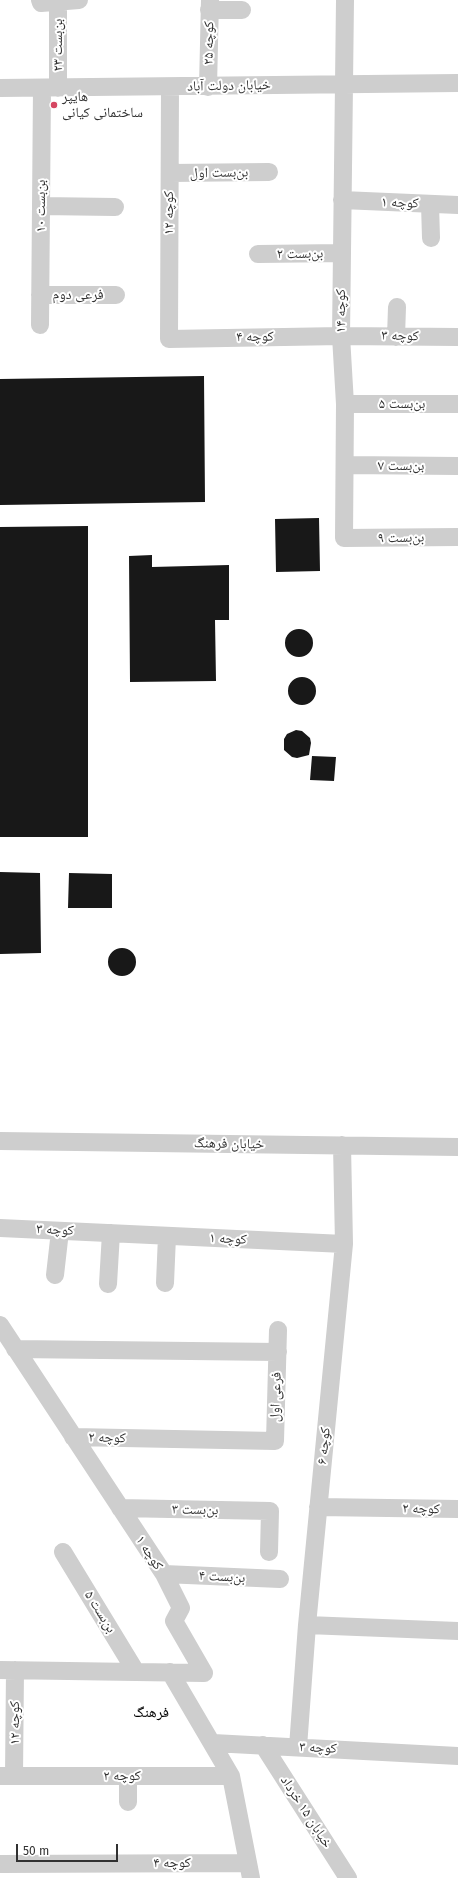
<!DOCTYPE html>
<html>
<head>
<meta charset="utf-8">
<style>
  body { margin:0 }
  #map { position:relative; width:458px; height:1878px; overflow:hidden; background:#fff; font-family:"Fira Sans",sans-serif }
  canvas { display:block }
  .scale { position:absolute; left:16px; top:1844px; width:102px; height:18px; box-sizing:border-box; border:2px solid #313131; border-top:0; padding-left:5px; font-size:12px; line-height:14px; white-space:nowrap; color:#313131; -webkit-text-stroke:3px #fff; paint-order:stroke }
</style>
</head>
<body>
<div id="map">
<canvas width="458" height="1878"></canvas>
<div class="scale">50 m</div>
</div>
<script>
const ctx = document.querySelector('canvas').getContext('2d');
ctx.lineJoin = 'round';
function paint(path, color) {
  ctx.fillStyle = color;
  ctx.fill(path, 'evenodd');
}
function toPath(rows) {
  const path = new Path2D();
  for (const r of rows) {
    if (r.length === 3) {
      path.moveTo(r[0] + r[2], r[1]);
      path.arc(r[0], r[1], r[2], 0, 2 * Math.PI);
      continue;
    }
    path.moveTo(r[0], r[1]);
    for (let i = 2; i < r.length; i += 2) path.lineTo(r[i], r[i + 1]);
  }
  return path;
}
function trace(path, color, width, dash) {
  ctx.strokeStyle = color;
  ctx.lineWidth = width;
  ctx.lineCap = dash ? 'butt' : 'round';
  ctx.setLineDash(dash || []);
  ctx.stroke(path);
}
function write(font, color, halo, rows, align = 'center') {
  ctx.font = font + ' "Fira Sans","Noto Naskh Arabic",sans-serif';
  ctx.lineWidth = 4;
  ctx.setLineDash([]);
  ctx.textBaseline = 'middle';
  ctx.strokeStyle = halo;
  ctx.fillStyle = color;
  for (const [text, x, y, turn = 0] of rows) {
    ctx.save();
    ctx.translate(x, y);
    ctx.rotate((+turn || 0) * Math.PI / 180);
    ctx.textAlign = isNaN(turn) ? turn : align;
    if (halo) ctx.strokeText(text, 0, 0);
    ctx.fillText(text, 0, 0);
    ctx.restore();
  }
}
paint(toPath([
  [204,376,205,502,0,505,0,379],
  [319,518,320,571,276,572,275,519],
  [88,526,88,837,0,837,0,527],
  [152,555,152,567,229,565,229,620,215,620,216,681,130,682,129,556],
  [299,643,14],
  [302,691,14],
  [296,730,302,731,310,738,311,743,309,755,297,758,292,757,284,750,284,739,287,734],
  [312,756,336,757,334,781,310,780],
  [0,872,40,873,41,953,0,954],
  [69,873,112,874,112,908,68,908],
  [122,962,14]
]), '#181818');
trace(toPath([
  [40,0,41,3,79,0],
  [345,0,341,336,345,404,344,538,458,537],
  [58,3,58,88],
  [209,10,242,10],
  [170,87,169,339,341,336,458,337],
  [208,87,210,0],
  [0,88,458,83],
  [170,173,269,172],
  [342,200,458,205],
  [430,204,431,238],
  [41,206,115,207],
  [258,254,342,253],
  [40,295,116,295],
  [40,325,42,88],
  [396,337,397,307],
  [345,404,458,404],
  [345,465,458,466],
  [0,1141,458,1147],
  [0,1228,344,1244],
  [55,1275,60,1231],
  [165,1283,167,1236],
  [108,1284,111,1233],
  [0,1325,164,1574,181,1608,174,1621,204,1673],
  [15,1349,278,1352],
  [73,1437,275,1441,278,1330],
  [318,1507,458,1509],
  [120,1508,270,1511,269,1552],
  [63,1552,136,1672],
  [164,1574,280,1579],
  [307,1625,458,1631],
  [0,1670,204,1673],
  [170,1672,231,1776,251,1878],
  [213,1743,458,1756],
  [263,1745,348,1878],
  [298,1747,307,1625,344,1244,342,1145],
  [0,1776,231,1776],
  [14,1776,15,1670],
  [128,1776,128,1802],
  [0,1864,248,1863]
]), '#cecece', 18);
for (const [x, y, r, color] of [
  [54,105,4,"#d54661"]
]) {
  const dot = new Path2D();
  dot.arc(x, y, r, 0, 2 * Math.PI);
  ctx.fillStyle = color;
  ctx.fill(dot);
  trace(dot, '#fff', 1.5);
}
write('14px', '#313131', '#fff', [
  ["کوچه ۲۵",209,43,-89],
  ["بن‌بست ۲۳",58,45,-90],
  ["خیابان دولت آباد",229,86,-1],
  ["بن‌بست اول",219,173,-1],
  ["کوچه ۱",400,203,2],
  ["بن‌بست ۱۰",41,206,-90],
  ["کوچه ۱۲",169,213,-90],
  ["بن‌بست ۲",300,254,-1],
  ["فرعی دوم",78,295],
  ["کوچه ۱۴",341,311,-90],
  ["کوچه ۳",400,336,1],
  ["کوچه ۴",255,337,-1],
  ["بن‌بست ۵",402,404],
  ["بن‌بست ۷",401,466],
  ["بن‌بست ۹",401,538,-1],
  ["خیابان فرهنگ",229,1144,1],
  ["کوچه ۳",55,1230,3],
  ["کوچه ۱",228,1239,3],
  ["فرعی اول",276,1397,-88],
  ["کوچه ۲",107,1438,1],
  ["کوچه ۶",324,1446,-84],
  ["کوچه ۲",421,1509,1],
  ["بن‌بست ۳",195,1510,1],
  ["کوچه ۱",149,1553,57],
  ["بن‌بست ۴",222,1577,3],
  ["بن‌بست ۵",100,1612,58],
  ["کوچه ۱۲",15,1723,-90],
  ["کوچه ۳",318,1748,3],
  ["کوچه ۲",122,1776],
  ["خیابان ۱۵ خرداد",306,1812,57],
  ["کوچه ۴",172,1863]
]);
write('14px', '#313131', '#fff', [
  ["هایپر",62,97],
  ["ساختمانی کیانی",62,113]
], 'left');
write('15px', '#000', '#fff', [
  ["فرهنگ",151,1713]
]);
</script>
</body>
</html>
